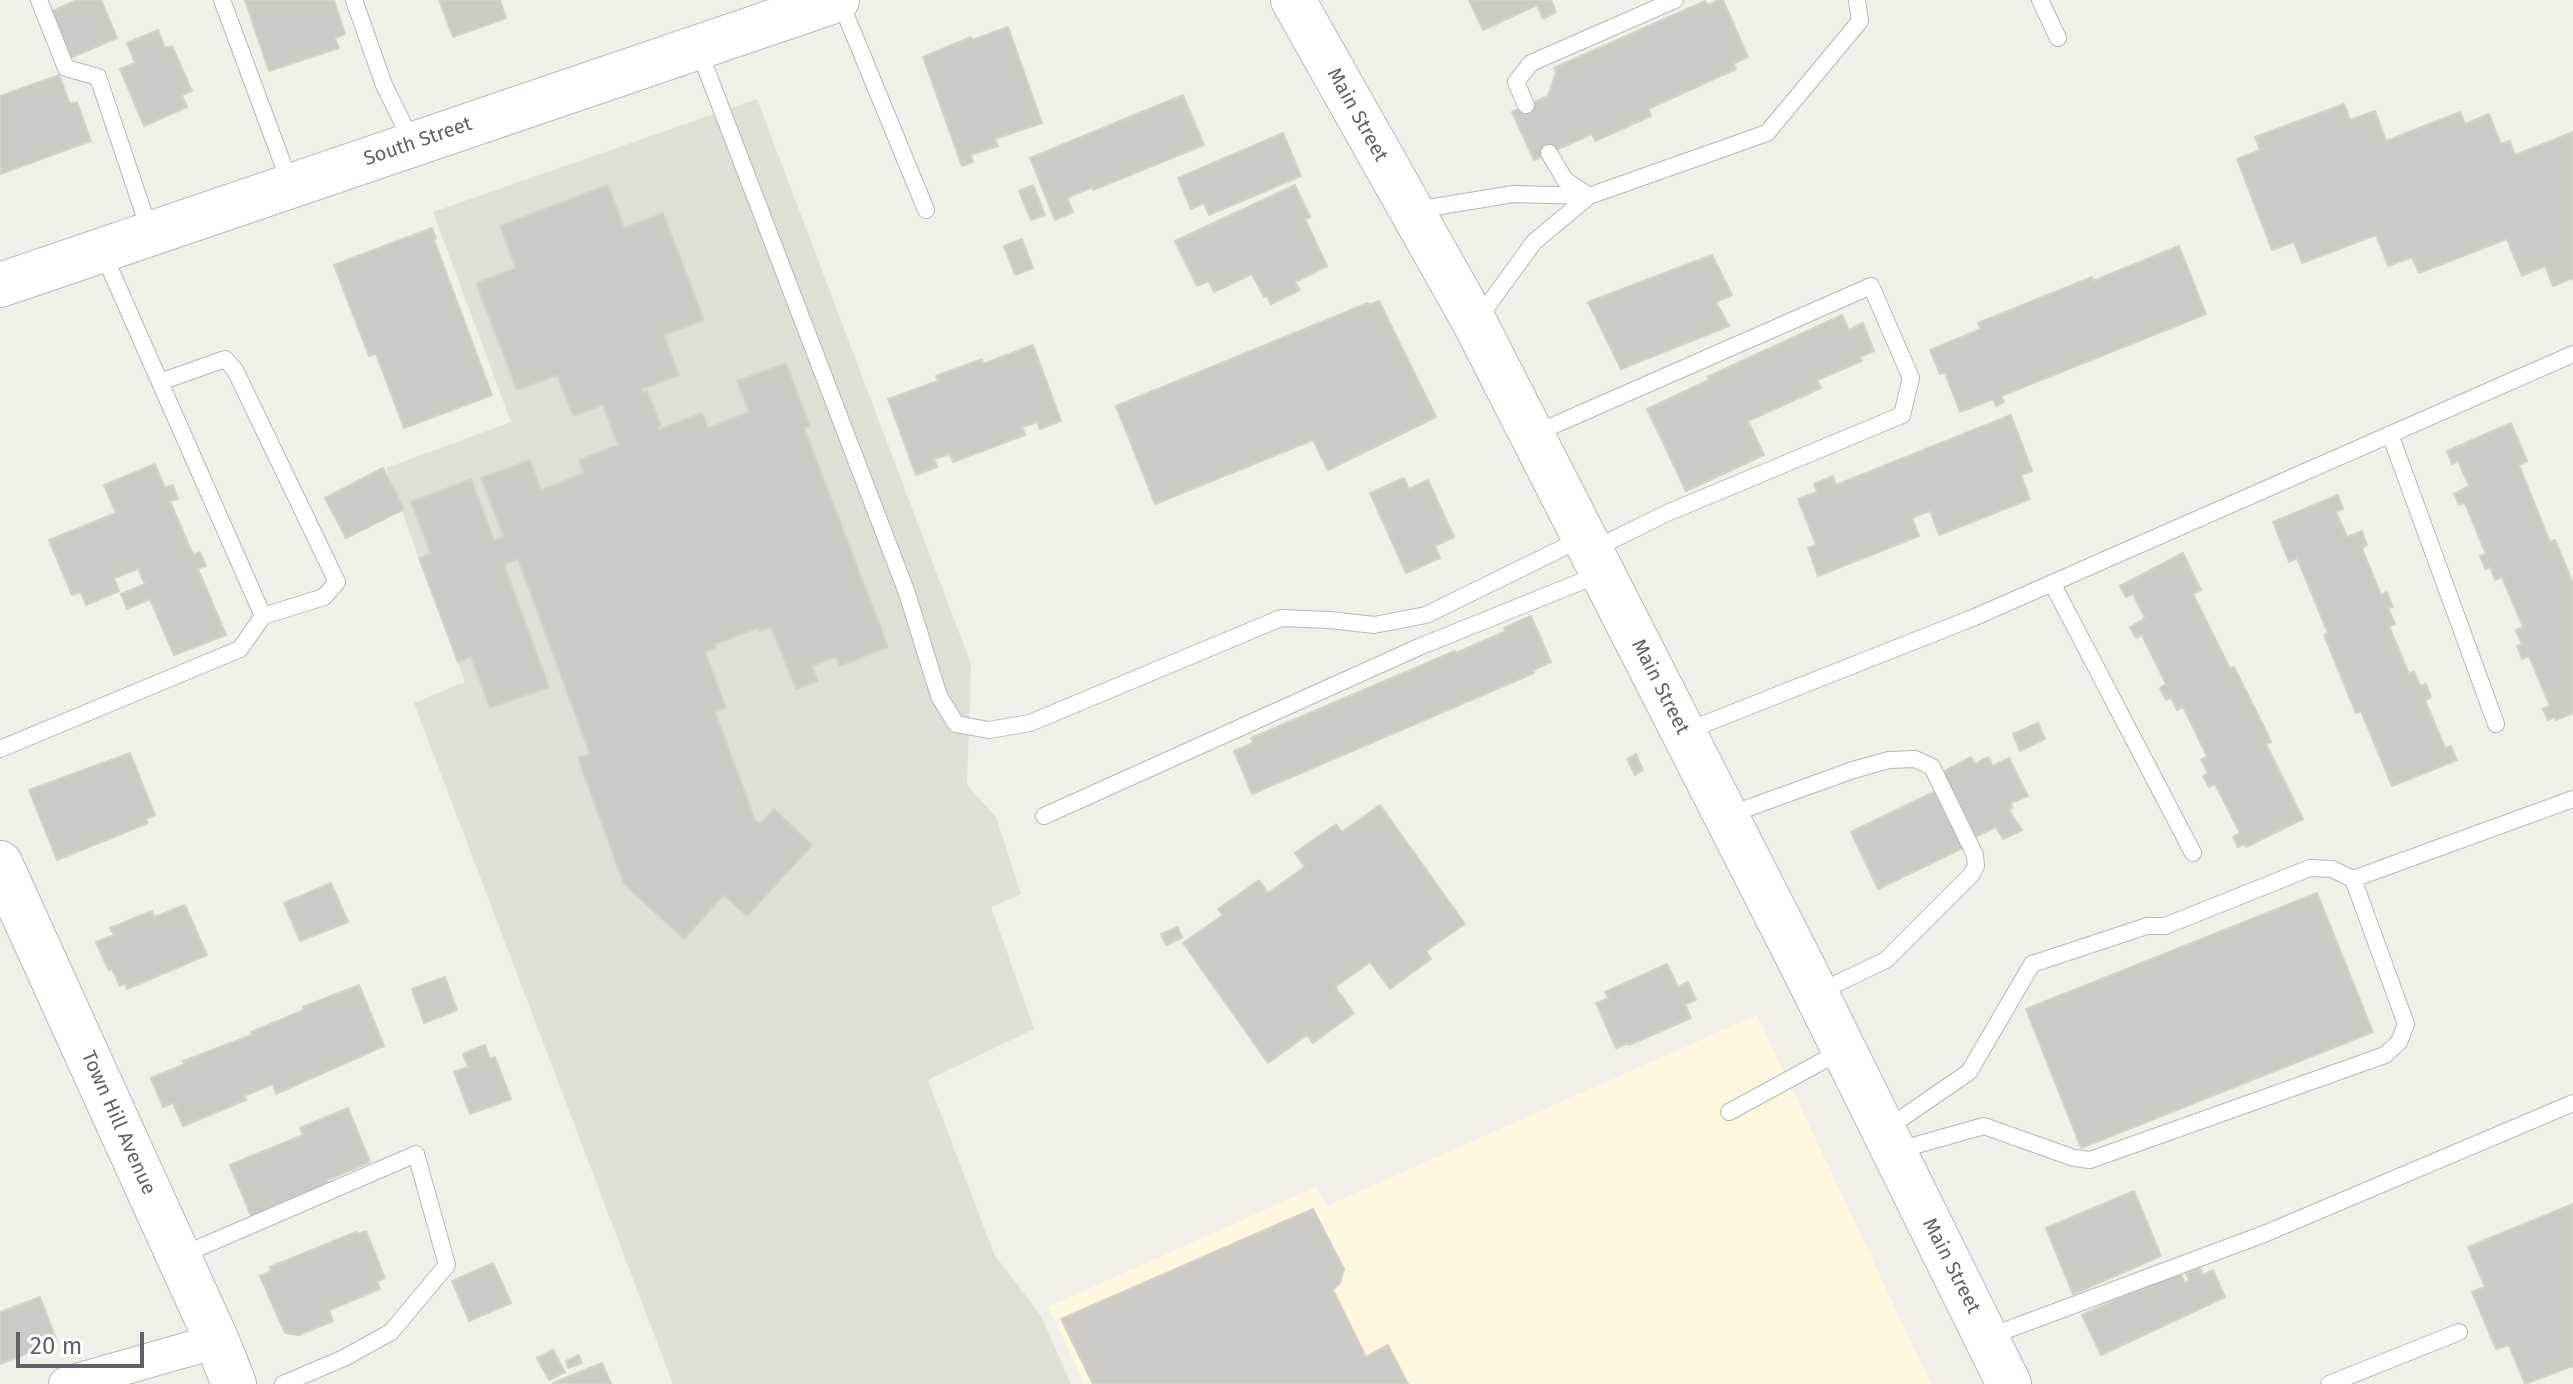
<!DOCTYPE html>
<html>
<head>
<meta charset="utf-8">
<style>
  body { margin:0 }
  #map { position:relative; width:2573px; height:1384px; overflow:hidden; background:#f1efe8; font-family:"Fira Sans",sans-serif }
  canvas { display:block }
  .scale { position:absolute; left:16px; top:1332px; width:128px; height:36px; box-sizing:border-box; border:4px solid #5f6368; border-top:0; padding-left:10px; font-size:24px; line-height:28px; white-space:nowrap; color:#5f6368; -webkit-text-stroke:6px #fff; paint-order:stroke }
</style>
</head>
<body>
<div id="map">
<canvas width="2573" height="1384"></canvas>
<div class="scale">20 m</div>
</div>
<script>
const ctx = document.querySelector('canvas').getContext('2d');
ctx.lineJoin = 'round';
function paint(path, color) {
  ctx.fillStyle = color;
  ctx.fill(path, 'evenodd');
}
function toPath(rows) {
  const path = new Path2D();
  for (const r of rows) {
    path.moveTo(r[0], r[1]);
    for (let i = 2; i < r.length; i += 2) path.lineTo(r[i], r[i + 1]);
  }
  return path;
}
function trace(path, color, width, dash) {
  ctx.strokeStyle = color;
  ctx.lineWidth = width;
  ctx.lineCap = dash ? 'butt' : 'round';
  ctx.setLineDash(dash || []);
  ctx.stroke(path);
}
function write(font, color, halo, rows, align = 'center') {
  ctx.font = font + ' "Fira Sans",sans-serif';
  ctx.lineWidth = 6;
  ctx.setLineDash([]);
  ctx.textBaseline = 'middle';
  ctx.strokeStyle = halo;
  ctx.fillStyle = color;
  for (const [text, x, y, turn = 0] of rows) {
    ctx.save();
    ctx.translate(x, y);
    ctx.rotate((+turn || 0) * Math.PI / 180);
    ctx.textAlign = isNaN(turn) ? turn : align;
    if (halo) ctx.strokeText(text, 0, 0);
    ctx.fillText(text, 0, 0);
    ctx.restore();
  }
}
paint(toPath([
  [1757,1015,1931,1384,1085,1384,1048,1307,1316,1187,1327,1206]
]), '#fef7e0');
paint(toPath([
  [757,99,971,664,967,785,996,817,1021,894,991,907,1034,1029,928,1080,994,1254,1041,1316,1071,1384,673,1384,414,703,465,682,386,468,511,422,433,212]
]), '#e1ded6');
const building = toPath([
  [77,0,101,0,117,38,70,58,50,12,77,0],
  [245,0,334,0,345,34,335,38,339,48,269,71,245,0],
  [439,0,500,0,506,18,453,37,439,0],
  [1469,0,1551,0,1556,12,1543,19,1537,5,1483,30,1469,0],
  [1719,0,1723,0,1748,57,1733,64,1736,69,1648,109,1651,116,1595,141,1592,134,1534,160,1512,112,1548,96,1556,72,1554,68,1705,1,1708,5,1719,0],
  [1008,27,1042,123,995,139,998,146,971,155,973,162,962,166,923,57,971,37,972,40,1008,27],
  [158,30,165,48,172,46,192,91,182,95,187,107,144,126,120,69,135,63,127,43,158,30],
  [59,75,70,104,77,102,91,141,0,174,0,96,59,75],
  [1183,95,1204,145,1093,190,1093,187,1067,198,1073,212,1055,220,1030,158,1183,95],
  [2344,104,2350,120,2375,111,2386,141,2460,112,2465,124,2489,114,2501,144,2510,141,2515,155,2573,132,2573,278,2553,286,2545,266,2522,276,2507,239,2419,273,2412,257,2388,266,2376,235,2302,263,2294,242,2272,250,2237,159,2260,150,2255,137,2344,104],
  [1283,133,1301,176,1209,215,1204,203,1191,209,1178,178,1283,133],
  [608,185,624,228,663,213,704,320,664,335,679,375,642,389,644,393,647,391,661,425,657,427,658,430,702,413,708,428,749,412,737,381,786,363,810,426,804,428,888,647,839,666,836,657,812,666,818,681,796,689,771,627,759,631,758,628,715,644,716,648,705,652,726,708,715,712,755,820,760,824,774,809,812,845,747,916,724,895,684,939,624,884,578,758,590,754,518,559,504,565,549,687,490,708,471,657,458,662,419,558,431,554,411,502,471,479,494,540,504,537,481,478,530,460,541,490,584,473,579,460,618,445,603,405,573,416,557,375,517,390,476,283,516,268,500,226,608,185],
  [1033,185,1045,215,1031,220,1019,191,1033,185],
  [1295,185,1310,217,1305,219,1327,266,1295,282,1300,290,1271,304,1267,296,1264,297,1252,274,1214,292,1209,281,1197,286,1175,241,1295,185],
  [432,228,436,238,434,240,492,395,404,428,376,354,369,356,334,265,432,228],
  [1022,239,1033,268,1015,275,1004,246,1022,239],
  [2179,246,2206,314,2001,396,2004,402,1996,406,1993,399,1960,412,1945,373,1940,374,1930,350,1981,329,1978,323,2092,277,2093,281,2179,246],
  [1712,255,1732,295,1716,302,1729,326,1621,369,1588,302,1712,255],
  [1379,301,1436,417,1328,470,1313,440,1155,504,1116,406,1368,303,1369,305,1379,301],
  [1842,315,1849,330,1863,323,1874,351,1860,357,1862,361,1817,380,1821,388,1748,421,1764,455,1686,491,1647,409,1709,380,1707,377,1842,315],
  [1033,345,1061,421,1040,429,1037,422,1022,427,1025,435,953,462,950,454,934,459,937,467,916,475,888,399,938,381,936,376,982,359,983,364,1033,345],
  [2011,415,2032,471,2021,475,2030,499,1939,535,1930,511,1912,518,1919,536,1818,576,1808,548,1816,545,1798,499,1817,492,1814,484,1833,476,1836,485,2011,415],
  [2511,423,2527,461,2519,465,2550,542,2555,540,2573,583,2573,713,2556,720,2555,717,2548,720,2543,709,2550,706,2529,656,2522,659,2517,646,2522,644,2516,630,2523,627,2502,577,2495,580,2490,567,2485,569,2480,556,2486,554,2465,503,2459,505,2454,494,2469,486,2458,461,2452,464,2447,451,2511,423],
  [155,464,165,488,173,485,178,499,170,501,193,555,200,552,206,566,198,569,226,635,174,655,150,599,127,609,121,594,145,584,138,569,114,578,119,591,86,605,81,592,72,595,49,540,116,513,104,485,155,464],
  [383,468,404,509,346,538,325,498,383,468],
  [1404,478,1409,489,1428,480,1454,537,1435,546,1440,558,1406,573,1370,493,1404,478],
  [2338,495,2343,509,2336,512,2347,537,2362,531,2367,545,2362,548,2381,595,2387,592,2393,607,2388,608,2395,624,2389,626,2409,674,2414,671,2420,686,2426,684,2431,697,2425,700,2445,748,2451,746,2457,760,2392,786,2361,711,2356,713,2324,635,2328,633,2297,558,2289,562,2273,522,2338,495],
  [2183,553,2201,590,2193,594,2230,669,2234,667,2263,725,2271,742,2266,744,2303,819,2246,847,2245,844,2238,847,2233,837,2240,833,2215,784,2209,787,2203,776,2208,773,2201,760,2207,756,2183,707,2177,710,2171,698,2166,700,2160,688,2166,684,2142,635,2136,638,2130,627,2145,618,2133,594,2126,597,2120,586,2183,553],
  [1531,616,1551,662,1533,670,1534,673,1252,794,1234,751,1253,743,1251,738,1455,651,1456,653,1506,631,1504,628,1531,616],
  [2038,723,2045,739,2020,751,2013,734,2038,723],
  [130,753,155,815,145,819,148,823,57,860,29,790,130,753],
  [1636,754,1643,770,1635,775,1627,759,1636,754],
  [1971,757,1975,764,1988,757,1993,766,2009,758,2028,796,2011,803,2013,808,2009,810,2022,830,2003,839,1996,827,1975,837,1943,772,1971,757],
  [1940,789,1967,846,1878,889,1851,832,1940,789],
  [1380,805,1465,924,1426,951,1431,959,1390,989,1370,962,1335,987,1354,1013,1313,1043,1307,1035,1268,1063,1183,943,1223,915,1218,909,1259,880,1268,893,1305,867,1295,853,1336,824,1342,832,1380,805],
  [331,883,348,922,300,941,284,903,331,883],
  [2317,893,2373,1032,2081,1148,2026,1009,2317,893],
  [185,905,207,955,127,989,125,984,120,986,112,969,109,971,96,942,114,935,110,928,152,911,154,917,185,905],
  [1178,927,1182,938,1166,945,1161,934,1178,927],
  [1667,964,1678,987,1688,982,1696,1000,1685,1004,1691,1018,1629,1045,1628,1043,1616,1048,1596,1003,1609,998,1605,992,1667,964],
  [445,977,457,1010,424,1023,412,989,445,977],
  [359,985,384,1046,276,1094,273,1084,244,1096,246,1100,183,1126,173,1103,163,1107,151,1078,185,1064,183,1061,252,1035,251,1032,304,1010,303,1007,359,985],
  [485,1045,490,1059,495,1057,511,1099,470,1114,454,1072,468,1067,463,1054,485,1045],
  [348,1108,370,1162,327,1180,328,1184,251,1216,230,1165,303,1135,300,1128,348,1108],
  [2134,1191,2161,1256,2073,1294,2046,1228,2134,1191],
  [2573,1204,2573,1366,2525,1384,2509,1345,2496,1349,2472,1292,2485,1287,2468,1247,2573,1204],
  [1313,1209,1344,1269,1340,1283,1333,1290,1366,1357,1388,1345,1408,1384,1093,1384,1061,1319,1313,1209],
  [366,1231,385,1278,377,1282,380,1289,329,1310,333,1321,299,1335,285,1333,260,1276,272,1271,270,1267,356,1232,358,1234,366,1231],
  [493,1263,511,1303,469,1321,452,1281,493,1263],
  [2200,1268,2203,1275,2213,1270,2225,1297,2101,1355,2082,1315,2179,1271,2185,1283,2189,1280,2186,1274,2200,1268],
  [40,1297,57,1342,0,1364,0,1312,40,1297],
  [553,1350,565,1372,549,1380,537,1358,553,1350],
  [579,1355,582,1363,568,1368,566,1361,579,1355],
  [602,1363,611,1384,553,1384,553,1383,602,1363]
]);
paint(building, '#cccac5');
trace(building, '#d6d1c6', 2);
const lane = toPath([
  [39,0,66,68,98,77,150,232],
  [222,0,291,186],
  [354,0,384,85,412,142],
  [2040,0,2058,38],
  [840,1,926,210],
  [698,48,907,593,939,696,956,724,989,730,1030,723,1281,618,1330,620,1374,625,1426,615,1583,538],
  [1526,105,1516,82,1531,63,1675,0],
  [1549,153,1565,180,1589,196,1767,133,1860,21,1857,0],
  [1416,210,1513,194,1589,196,1534,242,1478,319],
  [160,382,225,359,235,370,337,582,324,597,263,616],
  [1534,434,1871,286,1911,378,1902,415,1667,513,1592,550],
  [2390,434,2496,724],
  [2052,583,2193,853],
  [1684,732,1975,617,2573,354],
  [0,749,240,649,263,616,103,253],
  [1044,816,1419,647,1600,574],
  [1726,816,1853,770,1889,760,1915,759,1932,767,1975,855,1976,866,1971,875,1886,960,1817,993],
  [2353,879,2573,799],
  [1729,1112,1843,1050],
  [1886,1129,1969,1072,2032,964,2147,926,2165,926,2310,868,2332,869,2353,879,2406,1024,2399,1042,2385,1055,2090,1160,2074,1158,1984,1126,1895,1151],
  [180,1256,416,1154,447,1265,391,1332,344,1358,283,1384],
  [1988,1337,2264,1234,2573,1103],
  [2329,1384,2459,1332]
]);
const street = toPath([
  [66,1384,217,1341]
]);
const secondary = toPath([
  [1293,0,1475,323,1803,967,2009,1384],
  [0,285,837,0],
  [0,863,217,1341,234,1384]
]);
trace(lane, '#b5b8bc', 18);
trace(street, '#b5b8bc', 36);
trace(secondary, '#b6babf', 46);
trace(lane, '#fff', 16);
trace(street, '#fff', 34);
trace(secondary, '#fff', 44);
write('20px', '#5f6368', '#fff', [
  ["Main Street",1357,115,61],
  ["South Street",418,142,-19],
  ["Main Street",1660,687,63],
  ["Town Hill Avenue",118,1123,66],
  ["Main Street",1951,1266,63]
]);
</script>
</body>
</html>
